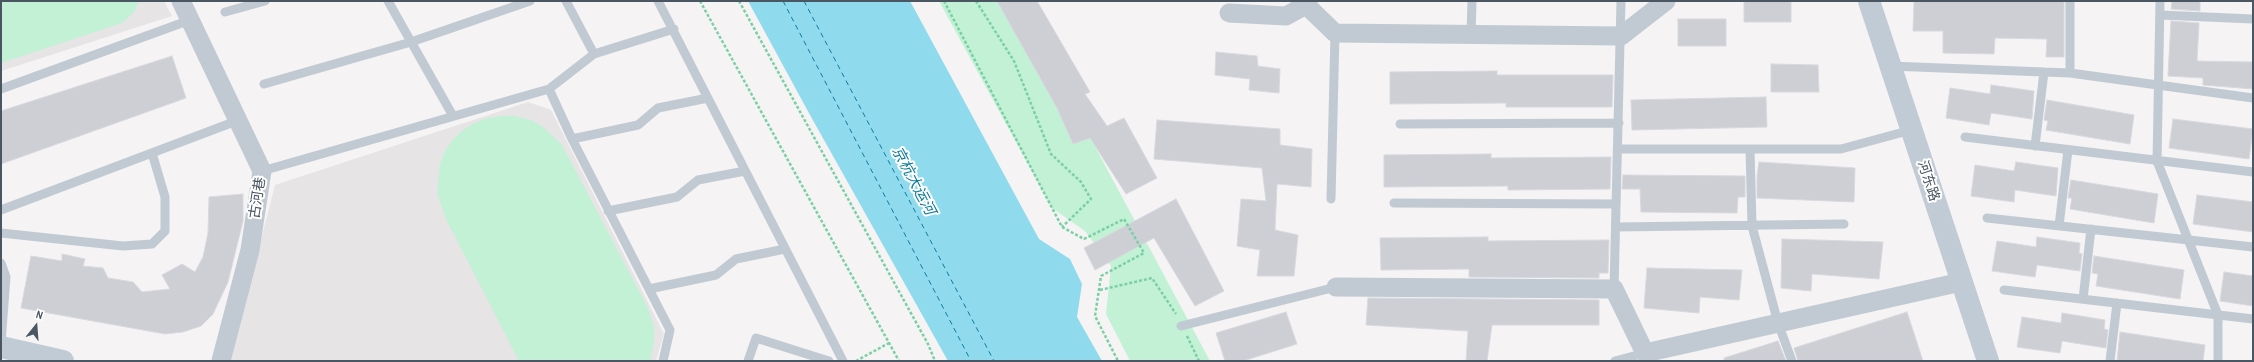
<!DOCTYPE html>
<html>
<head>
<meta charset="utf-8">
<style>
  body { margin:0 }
  #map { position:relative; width:2254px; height:362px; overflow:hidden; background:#f5f3f3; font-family:"Archivo Narrow",sans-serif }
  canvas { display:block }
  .frame { position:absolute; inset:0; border:2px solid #4a5661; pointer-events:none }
  .north { position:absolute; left:16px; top:306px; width:40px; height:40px; -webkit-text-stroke:3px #fff; paint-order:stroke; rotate:17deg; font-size:11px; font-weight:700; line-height:16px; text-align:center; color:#4a5661 }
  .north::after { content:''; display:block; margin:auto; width:14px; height:18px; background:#4a5661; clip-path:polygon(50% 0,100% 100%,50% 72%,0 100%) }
</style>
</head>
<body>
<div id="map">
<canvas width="2254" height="362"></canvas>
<div class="frame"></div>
<div class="north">N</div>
</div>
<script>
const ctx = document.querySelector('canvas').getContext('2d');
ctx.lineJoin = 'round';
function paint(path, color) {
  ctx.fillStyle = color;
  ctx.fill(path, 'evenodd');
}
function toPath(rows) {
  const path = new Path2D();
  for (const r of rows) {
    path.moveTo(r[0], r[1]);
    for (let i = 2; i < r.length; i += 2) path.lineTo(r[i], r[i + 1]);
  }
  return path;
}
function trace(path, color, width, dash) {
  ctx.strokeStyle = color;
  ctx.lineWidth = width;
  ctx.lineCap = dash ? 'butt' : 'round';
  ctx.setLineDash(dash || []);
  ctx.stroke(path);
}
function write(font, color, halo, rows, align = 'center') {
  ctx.font = font + ' "Archivo Narrow","Noto Sans SC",sans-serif';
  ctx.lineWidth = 4;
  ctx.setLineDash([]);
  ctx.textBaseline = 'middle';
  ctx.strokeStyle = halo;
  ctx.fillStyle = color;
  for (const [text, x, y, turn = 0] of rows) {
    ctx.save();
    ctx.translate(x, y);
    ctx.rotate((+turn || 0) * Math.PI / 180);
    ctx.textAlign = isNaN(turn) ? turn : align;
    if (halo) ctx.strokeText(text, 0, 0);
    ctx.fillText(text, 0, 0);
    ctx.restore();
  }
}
paint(toPath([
  [1,1,164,1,172,16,1,71],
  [528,102,551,110,664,334,656,361,230,361,275,185]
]), '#e6e4e5');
paint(toPath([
  [1,1,139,1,134,12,122,23,1,63],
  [939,1,1017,1,1210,361,1130,361,1106,314,1111,266,1085,231,1052,208],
  [501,116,514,116,531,120,543,127,562,145,648,308,654,327,654,342,650,361,519,361,446,219,437,193,440,164,445,151,454,138,467,127,484,119]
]), '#c3f1d5');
paint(toPath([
  [748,1,910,1,1039,239,1070,259,1082,284,1077,317,1102,361,948,361,810,115]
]), '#90daee');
trace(toPath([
  [783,1,971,361],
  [804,1,994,361]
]), '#0c7c9b', 1, [5, 4]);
const building = toPath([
  [997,1,1037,1,1090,92,1085,94,1107,126,1124,118,1157,178,1126,194,1090,138,1073,144,1057,108,997,1],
  [1744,1,1791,1,1791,22,1744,22,1744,1],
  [1914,1,2064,1,2064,57,2046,57,2047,39,1995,38,1994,54,1943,53,1943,31,1913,31,1914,1],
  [2172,1,2200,1,2200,11,2171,9,2172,1],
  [1678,19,1726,19,1726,46,1678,46,1678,19],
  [2171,21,2199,23,2197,61,2253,62,2253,89,2203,85,2203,78,2168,76,2171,21],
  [1216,52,1257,56,1258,66,1280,69,1279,93,1249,90,1250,79,1215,75,1216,52],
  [172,56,186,98,1,164,1,111,172,56],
  [1771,64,1818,65,1819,92,1771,92,1771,64],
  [1497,71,1497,75,1613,75,1612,107,1506,107,1506,103,1390,104,1390,72,1497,71],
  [1991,85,2034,91,2032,119,1991,113,1989,125,1946,118,1950,88,1990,94,1991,85],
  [1766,97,1767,127,1632,130,1631,100,1766,97],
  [2047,100,2134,115,2130,144,2046,130,2048,121,2044,120,2047,100],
  [2173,119,2253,129,2249,159,2169,148,2173,119],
  [1157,120,1280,129,1280,145,1312,149,1311,187,1277,184,1275,230,1298,235,1294,276,1257,276,1260,250,1237,246,1241,199,1266,201,1262,168,1154,159,1157,120],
  [1491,154,1491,158,1611,157,1610,189,1508,190,1508,186,1384,187,1384,155,1491,154],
  [1759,162,1855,168,1854,202,1757,198,1757,176,1759,162],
  [2016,162,2058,168,2056,196,2015,190,2014,202,1971,196,1975,165,2014,171,2016,162],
  [1623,175,1745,176,1745,197,1738,197,1737,213,1641,212,1640,189,1622,189,1623,175],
  [2071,180,2158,194,2154,223,2070,209,2072,198,2068,198,2071,180],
  [243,194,243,221,228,282,213,314,201,326,183,332,165,334,21,308,31,256,62,261,62,254,85,259,83,266,103,268,108,278,133,282,142,292,170,289,162,275,182,264,195,272,203,257,208,233,209,197,243,194],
  [2197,195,2253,202,2253,232,2193,224,2197,195],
  [1176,199,1224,291,1195,306,1154,238,1095,270,1084,248,1176,199],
  [1488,237,1488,241,1609,240,1608,273,1599,273,1599,278,1469,277,1469,269,1381,270,1380,238,1488,237],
  [2037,237,2080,243,2079,253,2082,254,2080,271,2037,265,2035,277,1992,271,1997,241,2036,247,2037,237],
  [1782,239,1883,242,1879,279,1812,274,1811,291,1781,288,1782,239],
  [2094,256,2184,270,2180,299,2096,286,2098,274,2092,273,2094,256],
  [1647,268,1742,270,1739,300,1700,297,1699,313,1644,308,1647,268],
  [2224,272,2253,276,2253,306,2220,301,2224,272],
  [1368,298,1599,300,1599,325,1492,325,1487,361,1466,361,1468,331,1366,325,1368,298],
  [1286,312,1297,344,1243,361,1225,361,1216,333,1286,312],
  [1907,312,1923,361,1798,361,1794,348,1907,312],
  [2062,313,2105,320,2104,329,2108,330,2106,348,2062,341,2060,353,2017,347,2022,317,2061,323,2062,313],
  [2120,332,2205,345,2203,361,2117,361,2120,332],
  [1778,341,1786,361,1724,361,1724,358,1778,341]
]);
paint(building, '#cdcfd5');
trace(building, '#d7d9de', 1);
trace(toPath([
  [700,1,899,361],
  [739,1,928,344,935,361],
  [944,1,1062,227,1084,239,1124,219,1144,253,1101,276,1095,316,1118,361],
  [976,1,1014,61,1051,154,1081,182,1091,199,1062,227],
  [1100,290,1152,278,1176,314],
  [1187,336,1199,361],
  [856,361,889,343]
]), '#7ad0a6', 2.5, [3, 2]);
trace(toPath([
  [388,1,453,116],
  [566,1,594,54],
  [658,1,843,361],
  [2070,1,2070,73],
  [2160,1,2157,161,2218,315,2218,361],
  [225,12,265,1],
  [2160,15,2253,19],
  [1471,34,1472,1],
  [1890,66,2070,73,2253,98],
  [264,84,411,42,530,1],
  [1,89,190,20],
  [549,89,594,54,674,29],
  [1400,124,1619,123],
  [1965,137,2253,172],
  [572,139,638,125,658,108,708,98],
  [2035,146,2044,72],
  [1618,149,1841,149,1911,130],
  [1750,149,1752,226,1778,323,1792,361],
  [262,171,549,89,572,139,670,330,663,361],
  [1331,199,1335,33],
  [1394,203,1616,204],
  [1,210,239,120],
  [608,211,677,197,698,180,745,171],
  [1987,218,2253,247],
  [2059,226,2068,150],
  [1616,227,1844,224],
  [1,233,123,246,152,244,165,231,165,197,152,153],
  [1,263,6,277,1,343],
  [649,289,716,275,736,259,785,249],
  [1614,289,1621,1],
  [2004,290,2253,319],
  [2083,299,2091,229],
  [1181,326,1336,287],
  [748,361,756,338,829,361],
  [1615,361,1645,353,1645,356],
  [2110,361,2117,303]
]), '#c1cad2', 9);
trace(toPath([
  [181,1,262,171,250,250,221,361],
  [1306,5,1335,33,1621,36,1666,1],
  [1229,13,1286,16,1306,5,1308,1],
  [1336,287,1614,289,1645,353,1961,282]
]), '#c1cad2', 19);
trace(toPath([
  [1869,1,1988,361],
  [1,347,63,361]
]), '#c1cbd6', 22);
write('14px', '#4a5661', '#fff', [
  ["河东路",1928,181,72],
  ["古河巷",258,198,-81]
]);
write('italic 15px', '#0c7c9b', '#fff', [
  ["京杭大运河",913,181,62]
]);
</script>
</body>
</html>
